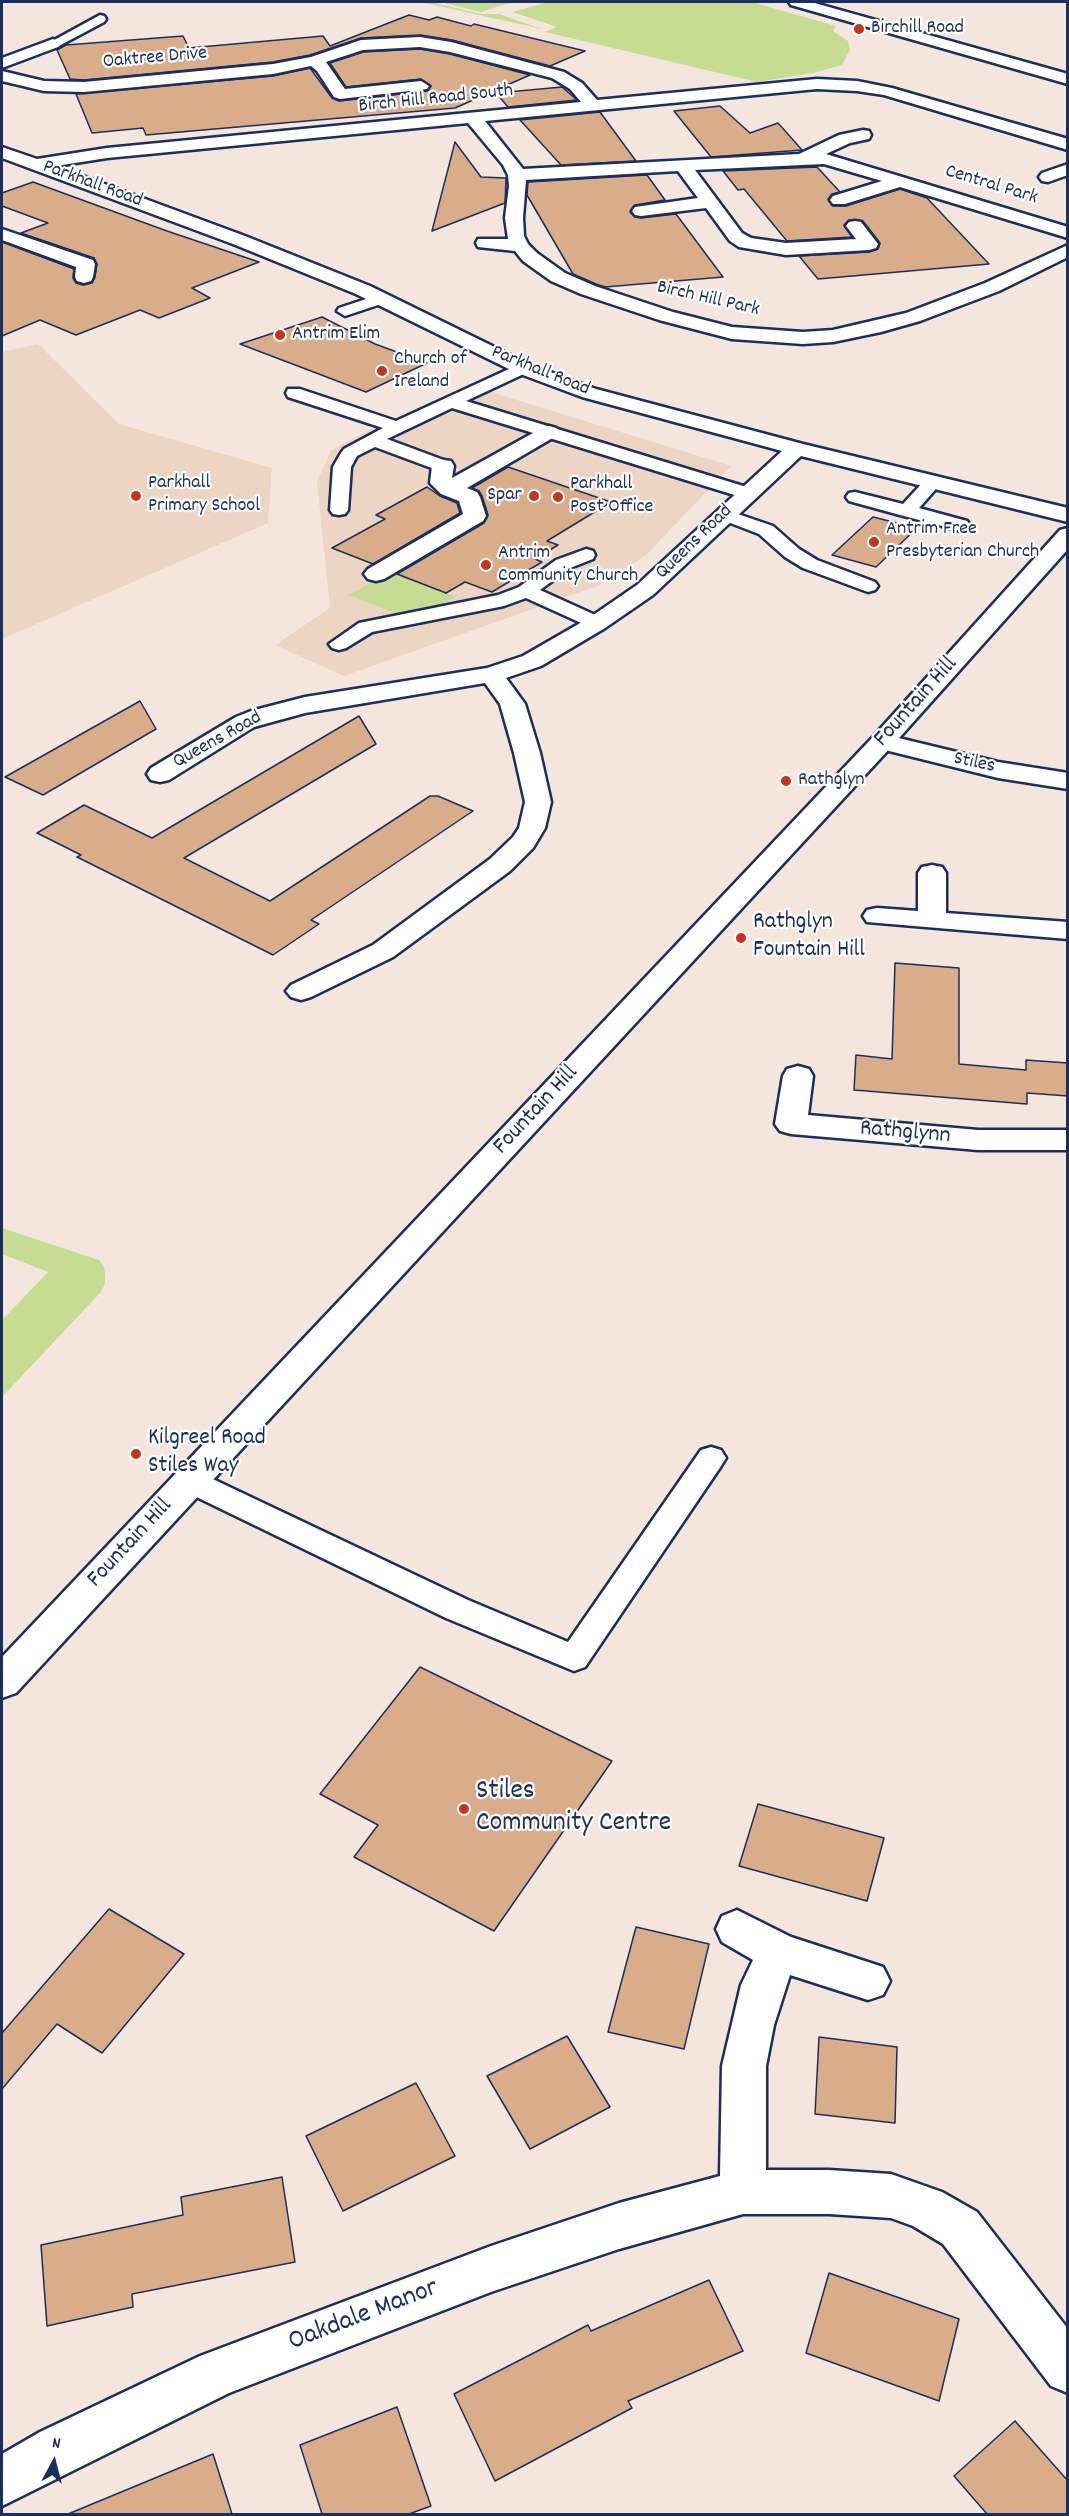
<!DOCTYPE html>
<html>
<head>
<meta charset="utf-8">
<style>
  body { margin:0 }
  #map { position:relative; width:1069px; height:2516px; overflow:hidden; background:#f4e6dc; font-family:Dekko,sans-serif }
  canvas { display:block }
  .frame { position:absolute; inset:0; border:3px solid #1b2f5e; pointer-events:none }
  .north { position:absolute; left:24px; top:2432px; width:60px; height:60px; -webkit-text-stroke:4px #fff; paint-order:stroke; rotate:7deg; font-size:16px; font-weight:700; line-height:24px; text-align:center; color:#1b2f5e }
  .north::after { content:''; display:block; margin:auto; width:21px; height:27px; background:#1b2f5e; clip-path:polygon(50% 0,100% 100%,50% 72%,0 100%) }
</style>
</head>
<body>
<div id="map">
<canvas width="1069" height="2516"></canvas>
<div class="frame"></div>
<div class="north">N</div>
</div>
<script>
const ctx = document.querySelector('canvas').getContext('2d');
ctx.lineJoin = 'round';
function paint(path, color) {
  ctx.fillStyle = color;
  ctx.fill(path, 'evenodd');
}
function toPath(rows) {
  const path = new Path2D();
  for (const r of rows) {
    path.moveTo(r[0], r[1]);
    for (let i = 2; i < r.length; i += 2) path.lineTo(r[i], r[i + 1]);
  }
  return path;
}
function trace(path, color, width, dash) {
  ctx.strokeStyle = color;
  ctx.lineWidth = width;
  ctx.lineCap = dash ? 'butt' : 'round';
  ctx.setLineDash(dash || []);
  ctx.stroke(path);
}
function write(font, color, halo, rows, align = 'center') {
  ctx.font = font + ' Dekko,sans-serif';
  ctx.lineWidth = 4.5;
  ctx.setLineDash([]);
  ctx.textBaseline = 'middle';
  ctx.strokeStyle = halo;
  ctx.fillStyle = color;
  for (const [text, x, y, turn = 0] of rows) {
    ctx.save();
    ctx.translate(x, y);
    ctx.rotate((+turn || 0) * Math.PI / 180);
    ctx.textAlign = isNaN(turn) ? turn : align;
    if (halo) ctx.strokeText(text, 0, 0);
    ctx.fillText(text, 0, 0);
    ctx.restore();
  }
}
paint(toPath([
  [38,344,119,424,272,468,268,523,2,639,2,352],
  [468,385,731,466,645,556,600,585,344,676,275,645,330,608,317,482,331,450,366,432]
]), '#ecd5c3');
paint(toPath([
  [420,2,431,2,481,14,499,14,542,29],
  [440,2,513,2,481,12],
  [548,2,752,2,836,26,833,31,848,41,850,50,842,65,813,73,757,82,545,32,557,27,513,12],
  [390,572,446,593,456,597,431,609,396,614,349,595],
  [2,1228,99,1260,104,1267,105,1274,105,1284,100,1293,2,1397,2,1320,48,1272,2,1254]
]), '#c6dc92');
const building = toPath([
  [409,15,429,20,437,17,471,26,474,24,585,51,550,66,452,40,420,35,361,38,310,55,273,62,84,80,70,79,57,50,66,45,183,36,189,48,323,36,330,46,409,15],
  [420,49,450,54,530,75,455,108,146,135,143,128,92,133,76,94,273,76,310,68,332,98,339,101,427,91,431,86,421,79,346,87,330,63,363,52,420,49],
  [562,87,577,100,508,107,496,93,562,87],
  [720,106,750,133,778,123,802,150,711,157,674,111,720,106],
  [600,112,636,161,561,165,520,120,600,112],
  [455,142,481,177,506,178,505,203,432,231,455,142],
  [817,167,840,192,832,194,828,199,833,206,846,206,900,189,927,198,989,264,818,279,799,256,869,252,878,249,880,243,863,221,849,220,844,225,852,237,787,241,744,189,738,190,723,171,817,167],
  [647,175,665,200,635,205,630,212,635,217,641,218,676,214,723,277,605,287,596,284,573,274,527,195,528,182,647,175],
  [33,182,167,231,259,262,192,288,210,298,159,318,140,310,76,335,40,320,2,336,2,242,74,269,73,278,76,283,83,285,92,283,95,277,97,264,94,258,21,233,48,223,2,206,2,193,33,182],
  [322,317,375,344,427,363,366,392,240,344,322,317],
  [508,467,611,502,547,541,558,545,535,559,542,562,492,592,465,582,446,593,397,574,484,523,488,515,482,496,479,491,472,488,508,467],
  [427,487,440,496,457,503,460,513,373,564,332,548,385,519,376,515,427,487],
  [873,517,917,528,876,567,832,555,873,517],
  [140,701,156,729,43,795,5,777,140,701],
  [359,716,376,744,184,858,270,901,430,796,438,796,473,811,311,920,319,924,273,955,77,857,81,855,37,833,84,805,152,838,359,716],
  [895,963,959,968,959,1064,1026,1070,1026,1060,1068,1063,1068,1096,1027,1093,1027,1104,854,1090,856,1055,892,1059,895,963],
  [420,1667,612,1761,494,1931,354,1857,378,1825,320,1794,420,1667],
  [758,1804,884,1838,867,1901,739,1866,758,1804],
  [109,1909,184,1954,102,2053,57,2024,2,2089,2,2033,109,1909],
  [636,1927,709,1944,684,2049,608,2032,636,1927],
  [567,2036,610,2107,530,2149,487,2076,567,2036],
  [819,2037,897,2047,895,2123,815,2114,819,2037],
  [416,2083,455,2156,343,2211,306,2136,416,2083],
  [282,2177,295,2262,132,2294,133,2307,47,2326,41,2245,183,2215,181,2197,282,2177],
  [829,2273,959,2319,939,2401,806,2353,829,2273],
  [709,2280,743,2351,628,2401,632,2408,495,2481,454,2394,588,2325,591,2331,709,2280],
  [397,2407,431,2506,409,2514,322,2514,300,2445,397,2407],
  [1015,2421,1068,2481,1068,2514,987,2514,954,2476,1015,2421],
  [213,2454,232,2514,68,2514,213,2454]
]);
paint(building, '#d9ac8a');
trace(building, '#1b2f5e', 1.5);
const lane = toPath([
  [100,15,104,16,106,19,104,22,57,47,53,48,47,44,100,15],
  [381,294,389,299,387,302,345,316,337,311,339,308,381,294],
  [522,363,530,368,528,372,466,401,753,489,756,493,753,497,747,498,741,497,452,408,387,439,449,462,452,466,449,470,437,470,375,447,357,456,351,467,348,510,345,514,339,515,333,514,330,510,333,467,341,453,344,449,383,428,288,397,286,393,288,389,300,389,396,421,522,363],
  [933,477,939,478,942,482,919,508,967,521,970,525,967,529,961,531,900,515,849,501,846,497,849,493,855,492,903,504,927,478,933,477],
  [726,510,773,526,799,549,817,560,875,582,878,586,875,590,868,592,803,568,785,557,759,534,720,519,717,515,720,511,726,510],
  [586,549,593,551,595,555,593,559,570,568,540,590,604,619,607,623,604,627,590,627,526,598,504,606,372,632,346,648,339,650,332,648,329,644,359,623,498,595,519,587,556,560,586,549],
  [711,1447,721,1450,726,1458,721,1466,585,1667,574,1671,446,1618,180,1489,175,1481,180,1473,190,1470,200,1473,468,1600,568,1642,701,1450,711,1447]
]);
const street = toPath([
  [420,37,451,42,564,72,582,83,597,100,817,79,857,81,892,88,1068,139,1068,150,884,95,857,91,817,89,485,121,523,169,799,154,839,135,863,130,869,131,871,135,869,139,850,143,826,154,1068,227,1068,238,900,187,845,204,833,204,830,200,833,196,882,181,824,164,695,170,742,233,751,238,786,243,856,239,846,226,849,222,855,221,861,222,878,244,876,248,869,250,786,255,739,247,730,241,706,208,641,216,635,215,632,211,635,207,698,198,678,171,526,180,523,218,524,236,528,244,537,253,565,273,595,286,673,312,732,327,803,332,833,330,906,313,985,283,1068,245,1068,257,999,291,920,321,881,332,833,342,803,344,732,339,659,320,581,294,551,281,523,261,515,251,478,247,476,243,478,239,508,239,505,218,509,186,508,175,503,165,468,123,107,158,56,166,245,236,370,286,529,364,596,389,803,444,1068,508,1068,522,801,456,653,595,605,628,541,666,506,678,525,704,540,753,551,802,545,828,533,848,510,871,393,957,311,997,301,1000,291,997,286,991,291,985,373,945,490,859,513,837,519,828,525,802,514,753,500,704,485,683,305,713,254,727,169,780,160,782,151,780,147,774,151,768,236,717,251,711,305,697,487,668,523,656,589,618,637,585,782,451,582,397,515,372,356,294,233,244,2,158,2,147,37,159,107,148,581,102,570,89,552,78,450,52,420,47,363,50,326,62,345,89,421,81,429,86,427,89,340,99,334,97,317,71,311,66,273,74,84,92,44,91,2,81,2,71,44,81,84,82,273,64,311,57,361,40,420,37],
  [53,39,58,41,61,44,58,47,2,68,2,58,53,39],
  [1068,164,1068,175,1048,182,1042,181,1039,177,1042,173,1068,164],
  [2,229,93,260,95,264,93,277,91,281,84,283,77,281,75,277,76,267,2,240,2,229],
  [549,426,556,428,560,432,556,436,467,488,477,492,480,497,486,516,483,521,384,579,376,581,368,579,364,574,368,569,463,514,459,501,441,494,430,483,432,466,435,461,443,460,451,461,454,466,452,478,542,428,549,426],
  [882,734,998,762,1068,773,1068,789,998,778,873,747,869,742,873,737,882,734],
  [932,865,942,867,946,873,946,913,1068,922,1068,939,867,922,863,916,867,910,877,908,918,911,918,873,922,867,932,865],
  [798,1066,809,1069,813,1076,808,1115,978,1130,1068,1130,1068,1150,978,1150,791,1134,780,1131,775,1124,783,1076,787,1069,798,1066],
  [737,1910,791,1937,883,1967,890,1981,883,1995,868,2000,790,1975,774,2025,766,2066,766,2170,829,2170,891,2174,942,2192,977,2212,1068,2329,1068,2393,1051,2386,943,2244,913,2226,891,2218,829,2214,743,2214,619,2249,491,2292,229,2393,2,2506,2,2454,40,2432,200,2356,491,2246,619,2203,720,2176,722,2066,741,1985,753,1960,722,1942,716,1929,722,1916,737,1910]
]);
const secondary = toPath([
  [789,2,811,2,1068,74,1068,84,791,5,789,2],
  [1068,528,1068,549,891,747,16,1693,2,1698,2,1657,873,737,1060,530,1068,528]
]);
trace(lane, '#1b2f5e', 5);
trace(street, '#1b2f5e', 5);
trace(secondary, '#1b2f5e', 5);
paint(lane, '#fff');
paint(street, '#fff');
paint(secondary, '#fff');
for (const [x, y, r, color] of [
  [859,29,6,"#c8321e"],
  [280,335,6,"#c8321e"],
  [382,371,6,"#c8321e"],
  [136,496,6,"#c8321e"],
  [534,496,6,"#c8321e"],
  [558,497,6,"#c8321e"],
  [874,542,6,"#c8321e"],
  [486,565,6,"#c8321e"],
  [786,781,6,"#c8321e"],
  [741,938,6,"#c8321e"],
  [136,1454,6,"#c8321e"],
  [464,1809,6,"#c8321e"]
]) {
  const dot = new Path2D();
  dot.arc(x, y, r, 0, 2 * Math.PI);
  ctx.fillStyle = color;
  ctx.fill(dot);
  trace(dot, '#fff', 2);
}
write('20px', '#1b2f5e', '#fff', [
  ["Birchill Road",871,29],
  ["Antrim Elim",292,335],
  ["Church of",394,360],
  ["Ireland",394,383],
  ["Parkhall",148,484],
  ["Primary School",148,507],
  ["Parkhall",570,485],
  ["Post Office",570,508],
  ["Spar",522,496,"right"],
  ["Antrim Free",886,530],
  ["Presbyterian Church",886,553],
  ["Antrim",498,554],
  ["Community Church",498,577],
  ["Rathglyn",798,781]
], 'left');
write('20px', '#1b2f5e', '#fff', [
  ["Oaktree Drive",155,59,-5],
  ["Birch Hill Road South",436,100,-6],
  ["Parkhall Road",92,185,20],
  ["Central Park",991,186,17],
  ["Birch Hill Park",708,300,13],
  ["Parkhall Road",540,372,22],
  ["Queens Road",695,543,-44],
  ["Queens Road",218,741,-29],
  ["Stiles",974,764,12]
]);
write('24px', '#1b2f5e', '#fff', [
  ["Fountain Hill",917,703,-48],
  ["Fountain Hill",537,1111,-47],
  ["Rathglynn",905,1134,5],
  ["Fountain Hill",131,1544,-47]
]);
write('24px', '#1b2f5e', '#fff', [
  ["Rathglyn",753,924],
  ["Fountain Hill",753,952],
  ["Kilgreel Road",148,1440],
  ["Stiles Way",148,1468]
], 'left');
write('28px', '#1b2f5e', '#fff', [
  ["Stiles",476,1793],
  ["Community Centre",476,1825]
], 'left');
write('28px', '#1b2f5e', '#fff', [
  ["Oakdale Manor",364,2317,-21]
]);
</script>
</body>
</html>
